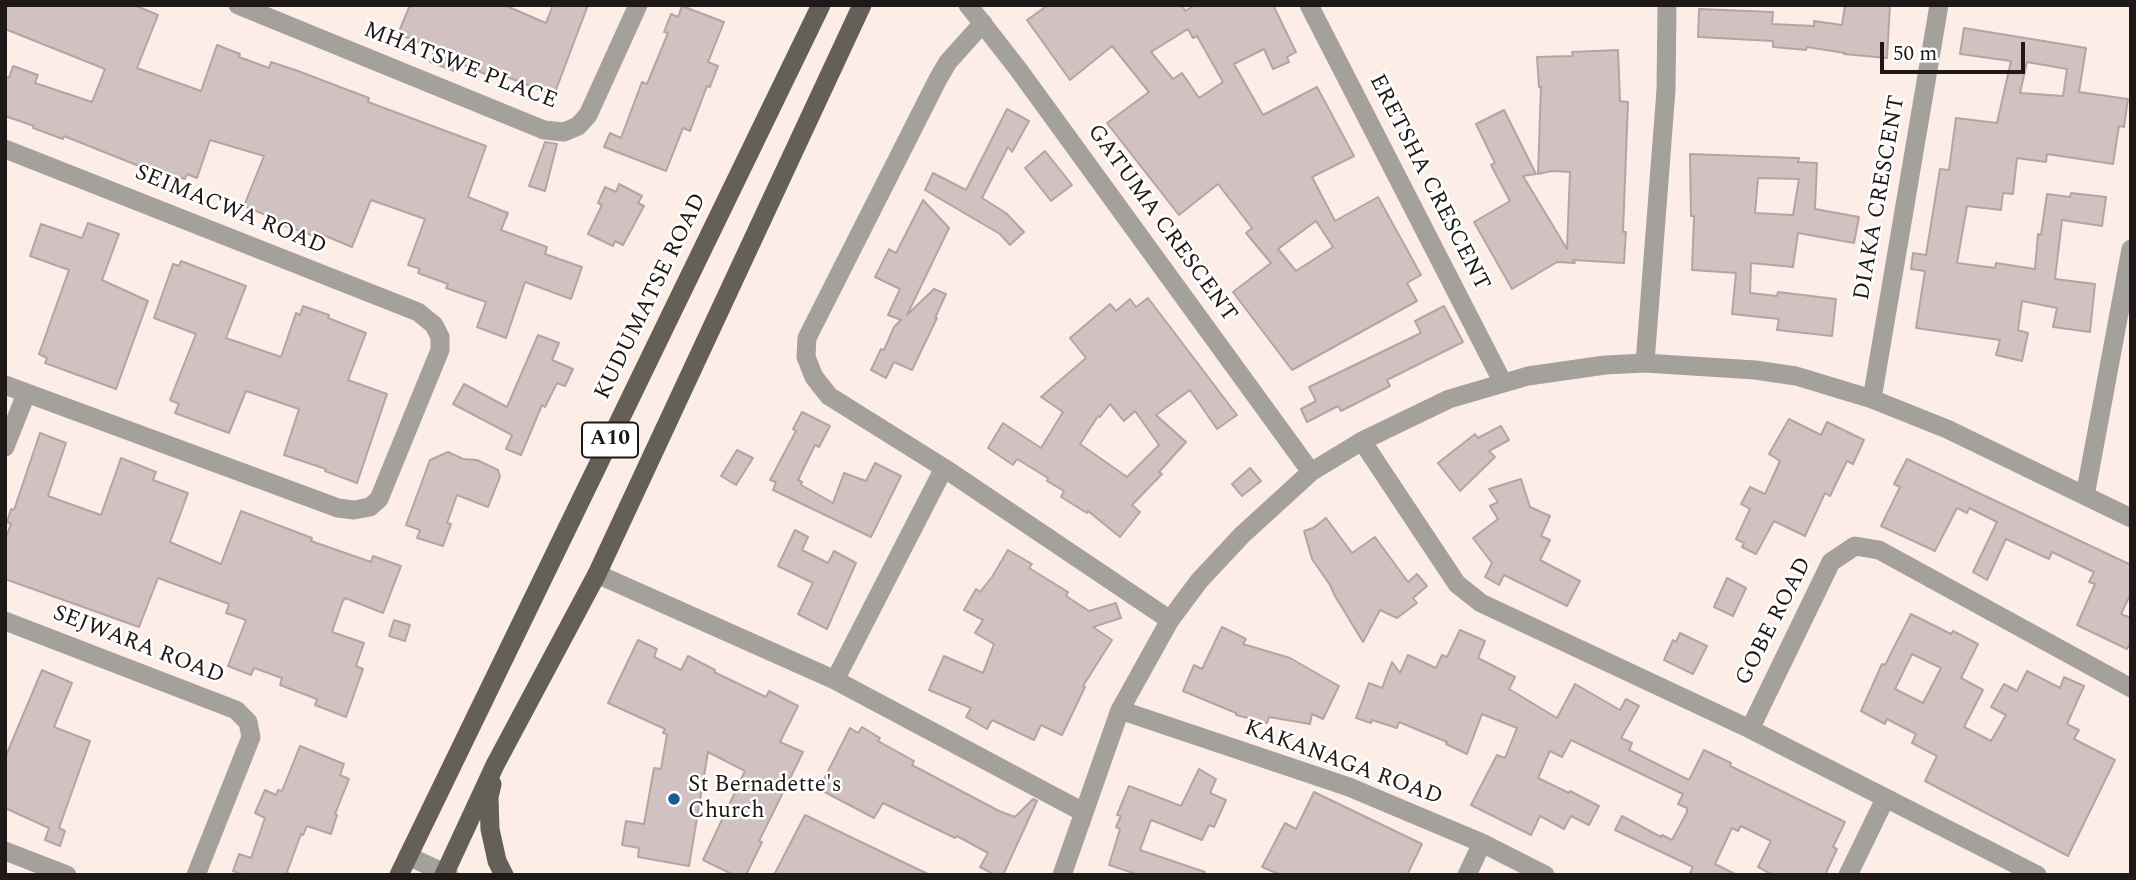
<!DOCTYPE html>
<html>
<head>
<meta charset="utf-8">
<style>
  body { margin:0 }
  #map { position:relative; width:2136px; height:880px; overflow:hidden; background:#fceee7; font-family:Spectral,serif }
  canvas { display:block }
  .frame { position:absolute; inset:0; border:7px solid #1e1917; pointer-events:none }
  .scale { position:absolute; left:1880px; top:42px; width:145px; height:32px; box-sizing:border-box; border:4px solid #1e1917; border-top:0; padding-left:9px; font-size:21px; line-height:24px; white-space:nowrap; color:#1e1917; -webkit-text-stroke:5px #fff; paint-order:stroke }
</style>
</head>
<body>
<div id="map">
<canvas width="2136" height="880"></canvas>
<div class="frame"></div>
<div class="scale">50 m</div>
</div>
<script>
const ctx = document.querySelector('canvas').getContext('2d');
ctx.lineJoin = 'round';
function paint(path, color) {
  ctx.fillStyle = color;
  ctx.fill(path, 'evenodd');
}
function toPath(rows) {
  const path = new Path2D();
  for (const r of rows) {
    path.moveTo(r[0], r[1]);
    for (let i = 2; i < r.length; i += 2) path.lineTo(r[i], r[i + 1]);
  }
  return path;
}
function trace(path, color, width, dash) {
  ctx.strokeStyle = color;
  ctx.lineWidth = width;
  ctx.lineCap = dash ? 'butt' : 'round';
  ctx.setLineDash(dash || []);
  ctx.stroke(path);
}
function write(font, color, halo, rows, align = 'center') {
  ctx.font = font + ' Spectral,serif';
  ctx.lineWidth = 5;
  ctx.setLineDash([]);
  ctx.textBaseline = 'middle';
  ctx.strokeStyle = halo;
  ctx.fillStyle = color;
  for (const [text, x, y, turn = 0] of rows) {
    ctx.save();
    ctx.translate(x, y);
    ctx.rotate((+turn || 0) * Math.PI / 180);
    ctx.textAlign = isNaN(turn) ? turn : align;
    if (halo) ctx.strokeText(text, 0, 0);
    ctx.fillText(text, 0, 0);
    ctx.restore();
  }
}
const building = toPath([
  [5,5,134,5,158,15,137,68,201,91,217,45,240,54,239,57,269,68,271,62,298,71,369,98,368,102,486,146,468,197,508,213,501,230,547,247,545,254,582,267,571,299,525,282,506,338,477,327,486,302,446,288,448,284,418,273,420,269,408,265,425,219,371,200,352,247,316,232,314,236,277,223,278,220,244,206,264,156,210,140,197,178,187,174,185,179,145,165,144,168,64,136,63,139,33,128,34,126,5,116,5,77,9,78,13,66,38,75,35,83,92,102,105,69,5,29,5,5],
  [410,5,504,5,546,23,553,5,588,5,554,95,499,74,497,79,457,62,454,71,430,62,435,49,398,34,410,5],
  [1048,5,1182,5,1185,11,1195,5,1273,5,1296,52,1287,57,1289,62,1273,69,1264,49,1234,64,1263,115,1317,87,1354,156,1312,177,1335,221,1378,197,1421,275,1407,283,1417,301,1292,370,1233,292,1271,263,1246,233,1252,228,1218,184,1179,215,1107,123,1149,92,1112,46,1070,80,1027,20,1048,5],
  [1188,29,1193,38,1197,36,1223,82,1199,98,1182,73,1173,79,1151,52,1188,29],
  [1316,221,1333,247,1296,271,1278,249,1316,221],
  [1845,5,1890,5,1887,58,1844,54,1845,53,1807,47,1806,50,1773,47,1773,41,1698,37,1699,9,1773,12,1772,24,1814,26,1814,21,1842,25,1845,5],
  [682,6,724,22,708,62,718,66,710,87,707,86,690,131,683,128,666,171,604,147,610,133,621,138,642,82,647,84,668,33,664,32,671,14,678,17,682,6],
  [1964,28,2086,48,2079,92,2128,99,2124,127,2119,126,2113,164,2047,154,2046,162,2017,158,2013,194,2003,193,2001,210,1967,206,1957,263,1995,268,1996,263,2035,269,2038,234,2041,235,2047,194,2070,197,2071,193,2106,197,2102,226,2062,220,2055,279,2095,284,2090,332,2053,327,2057,308,2022,301,2018,330,2028,333,2022,361,1996,355,2000,340,1916,328,1925,271,1911,269,1913,253,1926,255,1940,169,1949,170,1956,118,1997,123,2011,61,1960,54,1964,28],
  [2027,62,2067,69,2063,96,2020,93,2027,62],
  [1618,50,1620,101,1628,102,1623,232,1626,232,1624,263,1573,260,1575,263,1557,262,1512,289,1474,222,1510,201,1491,165,1495,163,1476,124,1504,110,1536,174,1523,176,1567,249,1570,172,1552,171,1538,174,1541,87,1539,87,1537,57,1573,56,1572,52,1618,50],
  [1007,109,1029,121,1012,152,1008,147,982,198,1006,213,1024,232,1010,245,1000,234,925,190,933,173,966,190,1007,109],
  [545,142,557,144,545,191,529,186,545,142],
  [1045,151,1072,185,1051,201,1025,168,1045,151],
  [1690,154,1799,158,1798,162,1817,163,1815,209,1859,217,1854,243,1798,233,1793,267,1751,263,1750,293,1777,296,1778,292,1836,299,1832,336,1777,330,1779,319,1732,314,1736,273,1692,270,1694,216,1691,216,1690,154],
  [1758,178,1799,179,1793,215,1755,213,1758,178],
  [619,184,642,196,638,203,644,206,623,245,615,241,613,246,588,234,602,205,598,203,605,187,616,192,619,184],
  [923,200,949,228,907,315,934,289,946,294,935,318,937,318,912,370,894,362,886,378,871,370,881,349,884,350,894,327,901,320,888,315,900,289,875,277,889,249,896,253,923,200],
  [88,223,119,234,102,280,148,301,116,389,45,363,47,358,39,354,69,270,30,256,41,224,82,238,88,223],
  [181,261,246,286,226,338,281,357,296,313,300,315,303,306,329,315,328,318,366,333,348,380,387,394,357,483,325,471,326,469,284,455,299,409,246,391,229,433,175,413,179,404,170,400,196,334,154,318,173,264,179,266,181,261],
  [1148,298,1237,415,1217,429,1190,390,1156,415,1186,442,1159,472,1162,474,1132,505,1140,512,1120,537,1088,511,1087,513,1061,497,1064,491,1047,481,1048,478,1017,459,1013,465,988,448,1003,423,1041,448,1063,412,1041,397,1086,358,1070,338,1110,304,1116,311,1130,299,1136,307,1148,298],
  [1110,404,1124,421,1135,411,1159,445,1127,477,1080,444,1098,416,1100,417,1110,404],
  [1444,306,1463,342,1387,380,1390,386,1341,411,1338,406,1307,422,1301,409,1316,401,1309,387,1421,333,1415,321,1444,306],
  [538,335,559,343,552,360,573,369,565,386,557,383,545,407,542,405,521,455,506,449,512,435,453,404,464,384,507,407,538,335],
  [802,412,830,426,819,447,815,445,798,480,802,482,801,485,833,503,844,473,866,481,875,463,901,476,871,537,773,490,776,482,770,480,796,431,793,429,802,412],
  [1789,419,1821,435,1827,422,1864,440,1853,464,1847,461,1830,496,1825,493,1805,536,1774,521,1756,554,1742,547,1744,543,1736,539,1750,509,1741,504,1750,487,1765,494,1780,461,1769,454,1789,419],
  [1501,426,1509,440,1489,451,1495,457,1460,491,1438,463,1475,434,1478,438,1501,426],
  [40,433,66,443,48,496,101,515,121,458,156,472,153,480,188,493,170,542,221,564,241,511,312,538,311,541,371,562,373,556,401,566,383,613,345,598,342,603,332,632,364,643,356,666,363,669,346,717,315,705,317,699,280,685,282,678,254,668,251,675,228,666,246,620,226,613,229,604,158,578,139,627,5,579,5,540,11,524,7,522,11,509,14,510,40,433],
  [737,450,753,458,736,485,721,476,737,450],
  [448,452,463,459,477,460,498,470,500,477,488,507,457,495,447,523,451,524,443,546,417,538,420,530,406,525,430,460,448,452],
  [1907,459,2131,565,2131,593,2121,614,2131,618,2131,641,2127,649,2077,625,2095,584,2089,582,2094,572,2052,552,2049,559,2006,539,1987,580,1973,572,1997,522,1969,508,1967,513,1957,508,1935,551,1881,526,1900,487,1894,484,1907,459],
  [1250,468,1261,481,1242,496,1232,484,1250,468],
  [1521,479,1530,507,1550,516,1541,536,1550,540,1540,560,1580,581,1567,606,1504,575,1499,585,1485,577,1492,563,1473,538,1498,519,1490,506,1498,502,1489,489,1521,479],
  [1326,518,1352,553,1375,537,1408,582,1417,574,1427,586,1413,598,1417,603,1397,618,1380,610,1363,642,1335,596,1330,585,1312,559,1304,531,1313,528,1326,518],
  [795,530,808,537,802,550,828,563,834,551,856,563,827,629,798,614,813,583,778,566,795,530],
  [1008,550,1032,564,1029,568,1068,592,1066,596,1089,611,1116,603,1121,618,1093,627,1112,640,1083,686,1085,687,1062,735,1041,725,1034,740,992,720,987,729,966,717,971,708,929,690,944,656,983,673,994,644,975,633,983,620,964,610,976,589,980,592,992,577,1008,550],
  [1727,578,1746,588,1733,616,1714,607,1727,578],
  [1911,614,1951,634,1953,631,1978,644,1961,678,1983,690,1964,727,1991,741,2006,715,1991,707,2004,684,2017,691,2027,671,2060,688,2064,677,2084,686,2067,724,2079,730,2074,739,2115,760,2068,856,1925,781,1937,756,1912,743,1916,734,1887,719,1885,724,1861,711,1882,664,1885,665,1911,614],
  [1912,654,1941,668,1923,703,1895,689,1912,654],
  [394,620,410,625,405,641,389,636,394,620],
  [1222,627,1246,639,1243,644,1290,658,1339,686,1323,719,1312,714,1310,724,1269,717,1267,723,1236,715,1236,713,1183,691,1194,665,1202,669,1222,627],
  [1460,630,1485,641,1478,658,1515,677,1509,689,1557,718,1575,684,1620,710,1626,699,1639,706,1621,738,1632,743,1629,750,1689,780,1704,750,1731,763,1730,766,1845,822,1833,847,1837,849,1825,875,1773,875,1758,867,1771,841,1741,826,1738,831,1732,828,1715,864,1737,875,1689,875,1693,867,1615,830,1622,816,1661,837,1662,835,1672,840,1687,812,1687,808,1678,804,1683,794,1571,740,1562,757,1550,751,1538,778,1569,793,1570,791,1599,806,1589,825,1571,816,1564,829,1540,816,1531,835,1471,805,1497,755,1505,758,1517,728,1482,714,1467,754,1446,744,1447,742,1399,722,1397,728,1372,720,1371,723,1356,718,1369,683,1382,688,1392,662,1400,673,1408,655,1436,668,1442,655,1447,657,1460,630],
  [1680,633,1707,646,1693,674,1664,660,1673,640,1676,642,1680,633],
  [638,640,657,649,654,657,681,670,688,656,715,670,714,672,766,697,769,691,798,706,780,742,803,752,759,841,762,842,746,875,734,875,703,860,745,771,708,752,689,866,638,857,639,848,622,845,626,821,644,824,654,768,661,769,667,734,663,733,665,729,608,703,638,640],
  [42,670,72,683,54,727,90,741,59,828,65,831,60,846,45,840,49,828,5,808,5,758,42,670],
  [862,727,880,738,878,741,914,761,912,765,999,811,1015,817,1033,799,1037,801,1003,875,995,875,980,867,988,853,957,836,955,838,883,803,874,818,819,789,850,728,858,733,862,727],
  [300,746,344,764,340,775,349,779,335,814,337,815,331,834,307,826,303,835,301,834,287,872,290,875,243,875,233,871,239,854,251,858,265,818,255,813,265,790,276,795,278,790,282,791,300,746],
  [1199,769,1216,779,1210,793,1226,800,1214,827,1209,825,1202,840,1151,820,1140,850,1205,872,1204,875,1139,875,1109,865,1120,829,1116,827,1121,816,1117,815,1129,786,1181,806,1199,769],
  [1314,792,1422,844,1407,875,1281,875,1262,867,1285,823,1296,829,1314,792],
  [805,815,861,842,930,875,774,875,805,815]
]);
paint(building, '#d1c1c1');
trace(building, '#b4a4a5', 2);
trace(toPath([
  [238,5,544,130,564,132,578,126,588,115,638,5],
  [968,5,1018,69,1311,472],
  [1309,5,1503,383],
  [983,23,948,62,938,79,807,338,806,357,814,377,829,396,944,468,1170,620],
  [5,149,418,312,434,325,440,337,440,350,379,499,370,507,354,510,338,508,5,385],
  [1645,363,1666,90,1667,5],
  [1872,399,1939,5],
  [1362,441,1457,584,1481,603,1750,729,2037,875],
  [5,447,26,394],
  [2085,496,2131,249],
  [597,574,835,680,1083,812],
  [5,621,236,710,248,722,251,737,196,875],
  [835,680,944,468],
  [1120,710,1349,787,1482,843,1545,875],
  [1750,729,1831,562,1855,546,1879,550,2131,688],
  [5,851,67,875],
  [1062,875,1120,710,1170,620,1199,581,1242,535,1311,472,1362,441,1449,399,1528,376,1605,365,1645,363,1755,370,1796,376,1872,399,1947,429,2131,518],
  [1467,875,1482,843],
  [1848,875,1885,799]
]), '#a4a19c', 19);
trace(toPath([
  [408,856,449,875]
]), '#a4a19c', 19);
trace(toPath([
  [492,784,489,797,490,829,497,861,504,875],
  [399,875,821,5],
  [444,875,495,765,597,574,862,5]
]), '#656057', 19);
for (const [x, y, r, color] of [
  [674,799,7,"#1b5d92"]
]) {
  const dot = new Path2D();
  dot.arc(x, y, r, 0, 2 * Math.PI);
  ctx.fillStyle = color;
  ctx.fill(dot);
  trace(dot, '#fff', 2.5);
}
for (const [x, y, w] of [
  [610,440,56]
]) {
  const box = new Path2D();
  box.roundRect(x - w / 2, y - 17.5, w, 35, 5);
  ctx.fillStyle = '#fff';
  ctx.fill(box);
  trace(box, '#1e1917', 2);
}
write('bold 21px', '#1e1917', null, [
  ["A10",610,440]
]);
write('23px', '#1e1917', '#fff', [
  ["MHATSWE PLACE",460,67,21],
  ["ERETSHA CRESCENT",1428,183,63],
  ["DIAKA CRESCENT",1881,198,-80],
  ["SEIMACWA ROAD",230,211,22],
  ["GATUMA CRESCENT",1161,224,54],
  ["KUDUMATSE ROAD",652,297,-64],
  ["GOBE ROAD",1775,622,-63],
  ["SEJWARA ROAD",138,646,21],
  ["KAKANAGA ROAD",1343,764,20]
]);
write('23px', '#1e1917', '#fff', [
  ["St Bernadette's",688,786],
  ["Church",688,812]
], 'left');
</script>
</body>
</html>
